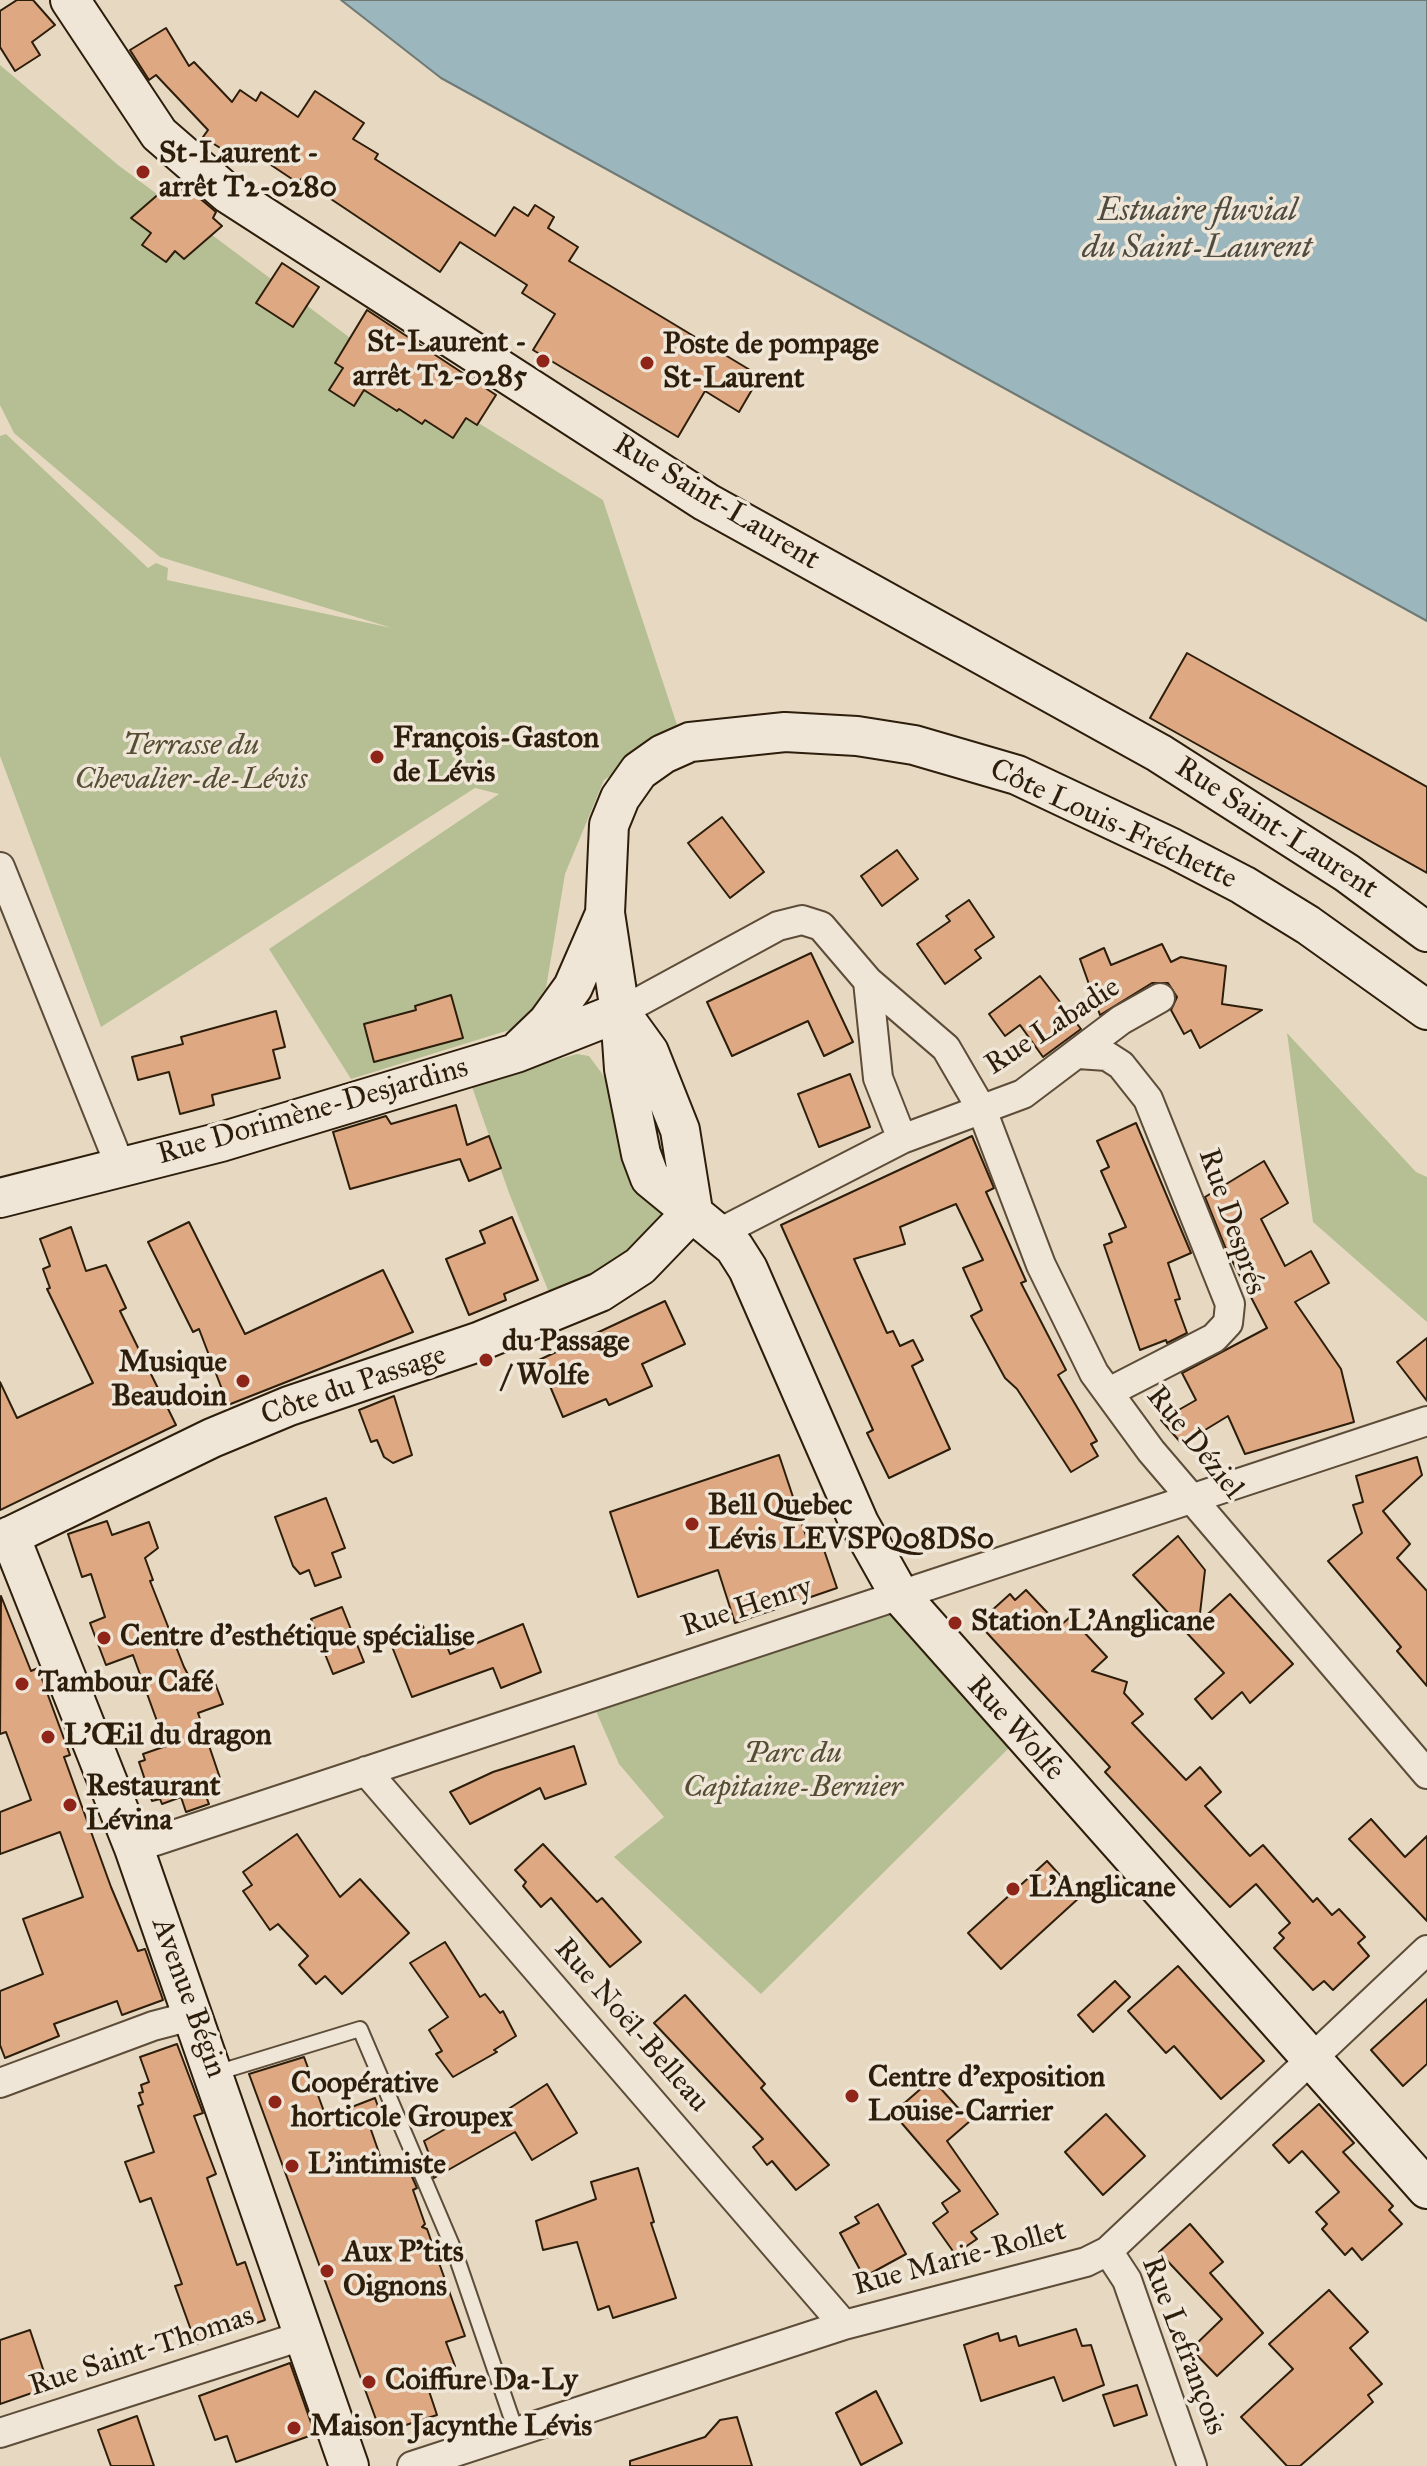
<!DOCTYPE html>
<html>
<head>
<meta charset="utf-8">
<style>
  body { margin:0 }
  canvas { display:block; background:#e7d9c1 }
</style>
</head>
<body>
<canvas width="1427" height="2466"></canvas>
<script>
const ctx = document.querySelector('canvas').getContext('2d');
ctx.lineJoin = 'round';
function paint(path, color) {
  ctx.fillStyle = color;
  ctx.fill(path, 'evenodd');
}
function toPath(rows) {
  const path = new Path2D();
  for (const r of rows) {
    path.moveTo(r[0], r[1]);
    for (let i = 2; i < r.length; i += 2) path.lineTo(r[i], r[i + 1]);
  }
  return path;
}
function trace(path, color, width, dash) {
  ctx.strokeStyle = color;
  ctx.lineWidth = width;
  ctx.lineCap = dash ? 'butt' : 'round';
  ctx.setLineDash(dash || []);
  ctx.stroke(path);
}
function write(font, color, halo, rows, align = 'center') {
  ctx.font = font + ' "IM FELL Great Primer",serif';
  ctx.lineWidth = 7;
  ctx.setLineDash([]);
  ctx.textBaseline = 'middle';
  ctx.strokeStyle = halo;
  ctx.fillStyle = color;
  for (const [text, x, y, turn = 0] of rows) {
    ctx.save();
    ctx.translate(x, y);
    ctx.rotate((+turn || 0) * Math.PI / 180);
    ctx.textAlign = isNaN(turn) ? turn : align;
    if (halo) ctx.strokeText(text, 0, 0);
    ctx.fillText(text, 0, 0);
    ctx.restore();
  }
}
paint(toPath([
  [0,65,118,165,396,372,603,500,679,731,604,780,565,874,546,988,519,1027,351,1079,269,949,499,794,475,788,101,1027,0,756,0,436,6,434,148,568,156,563,168,568,167,580,392,628,160,557,14,433,0,405],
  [1287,1033,1416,1172,1427,1177,1427,1322,1313,1222],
  [577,1054,589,1056,606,1079,619,1142,633,1181,659,1209,664,1222,654,1242,552,1300,509,1193,471,1084],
  [897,1595,1011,1746,761,1994,614,1857,664,1817,619,1764,589,1695]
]), '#b5bf93');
const water = toPath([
  [341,0,1427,0,1427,621,441,78,341,0]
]);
paint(water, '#9bb7bd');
trace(water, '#6f7976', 2);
const building = toPath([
  [17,0,33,0,55,25,32,42,40,55,15,71,0,47,0,11,17,0],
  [166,28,189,66,194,62,232,102,240,90,256,101,261,92,298,117,315,91,364,123,353,139,378,154,375,159,495,236,514,207,528,216,535,205,554,217,548,228,578,247,569,261,760,376,739,412,705,391,678,437,533,350,555,314,522,293,527,285,460,242,440,272,301,179,298,183,247,149,239,160,203,137,208,130,156,75,149,80,130,50,166,28],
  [169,185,179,192,184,185,216,212,213,218,222,226,184,259,175,251,166,262,142,245,151,233,131,218,169,185],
  [282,263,319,287,293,327,256,303,282,263],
  [367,310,496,395,477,425,466,418,453,438,425,420,422,424,399,409,397,411,364,390,354,406,329,390,343,368,335,363,367,310],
  [1187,653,1427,787,1427,873,1150,718,1187,653],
  [722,817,764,872,730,898,688,843,722,817],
  [897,850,918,879,882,906,861,876,897,850],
  [969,900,994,937,975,950,981,958,945,984,917,944,950,921,946,916,969,900],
  [1162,944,1171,962,1181,957,1226,966,1222,1004,1262,1010,1200,1048,1191,1030,1184,1034,1171,1010,1177,997,1168,983,1152,983,1100,1015,1080,959,1104,948,1111,965,1162,944],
  [811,953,853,1042,824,1056,808,1021,732,1056,707,1002,811,953],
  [1040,976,1081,1029,1043,1057,1020,1025,1005,1036,989,1014,1040,976],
  [451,995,463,1038,374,1062,364,1024,416,1010,415,1006,451,995],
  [276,1011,285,1047,273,1050,280,1078,212,1095,214,1105,180,1114,169,1072,138,1080,132,1057,183,1044,181,1037,276,1011],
  [850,1074,870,1127,819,1147,798,1094,850,1074],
  [456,1105,467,1145,489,1136,501,1168,469,1181,460,1159,350,1189,333,1132,386,1116,391,1124,456,1105],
  [1136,1123,1191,1253,1168,1263,1180,1299,1175,1300,1187,1333,1167,1343,1166,1340,1140,1350,1104,1245,1112,1242,1109,1234,1126,1227,1101,1171,1109,1167,1097,1141,1136,1123],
  [972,1136,994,1188,986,1192,1026,1281,1021,1283,1066,1370,1058,1375,1097,1441,1091,1444,1098,1456,1071,1472,1017,1389,1005,1378,971,1316,982,1310,963,1268,983,1260,956,1204,900,1227,905,1244,854,1259,887,1333,893,1331,900,1346,913,1340,923,1360,912,1366,950,1449,889,1478,867,1433,873,1430,781,1225,972,1136],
  [1264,1161,1288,1203,1261,1219,1285,1266,1311,1251,1329,1283,1295,1302,1341,1369,1354,1422,1245,1454,1228,1416,1182,1444,1161,1420,1196,1400,1182,1373,1267,1328,1226,1249,1205,1197,1264,1161],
  [512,1217,538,1280,504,1294,506,1300,469,1315,446,1259,485,1243,480,1231,512,1217],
  [189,1222,245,1334,383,1270,413,1332,228,1405,199,1329,193,1332,148,1242,189,1222],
  [71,1227,86,1271,106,1265,126,1308,120,1311,176,1425,0,1510,0,1382,17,1418,93,1383,47,1289,50,1288,43,1269,50,1266,40,1239,71,1227],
  [665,1301,685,1344,642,1364,652,1386,609,1405,606,1399,563,1417,539,1360,665,1301],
  [1427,1338,1427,1401,1397,1362,1427,1338],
  [394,1396,412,1455,393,1463,384,1457,377,1440,371,1442,359,1410,394,1396],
  [779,1455,811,1551,823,1547,837,1588,735,1623,718,1570,638,1597,610,1512,779,1455],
  [1417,1457,1422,1475,1383,1511,1410,1544,1397,1558,1427,1591,1427,1686,1397,1651,1401,1647,1328,1561,1362,1533,1353,1505,1363,1502,1356,1476,1417,1457],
  [326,1498,345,1548,332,1553,341,1577,315,1586,309,1570,300,1574,293,1566,275,1517,326,1498],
  [107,1521,112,1535,149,1522,158,1548,145,1558,153,1580,150,1581,184,1667,192,1682,212,1675,223,1704,198,1713,222,1784,204,1791,209,1804,186,1812,181,1797,162,1804,160,1799,152,1801,139,1762,145,1760,143,1754,166,1746,133,1655,106,1665,90,1623,105,1617,91,1574,82,1577,68,1534,107,1521],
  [1178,1536,1205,1570,1199,1622,1230,1594,1293,1664,1250,1703,1242,1692,1212,1719,1195,1699,1224,1673,1133,1575,1178,1536],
  [1026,1590,1060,1626,1070,1617,1107,1657,1092,1671,1127,1682,1124,1693,1143,1714,1132,1723,1186,1780,1200,1767,1221,1792,1205,1806,1250,1856,1263,1845,1313,1902,1317,1898,1332,1915,1339,1909,1365,1937,1358,1943,1369,1956,1333,1990,1324,1981,1313,1990,1274,1948,1284,1938,1279,1933,1290,1923,1256,1884,1230,1907,1105,1772,1110,1767,978,1623,1010,1594,1015,1600,1026,1590],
  [1,1596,31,1671,38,1668,70,1755,64,1757,111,1887,138,1951,145,1949,163,2000,122,2015,117,2001,54,2024,59,2036,5,2058,0,2045,0,1991,43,1974,23,1919,83,1897,60,1832,0,1854,0,1812,31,1800,6,1732,0,1734,1,1596],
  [342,1607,364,1662,333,1674,311,1619,342,1607],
  [523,1624,541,1672,501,1688,493,1668,412,1697,389,1639,423,1626,428,1641,443,1636,450,1654,523,1624],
  [574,1746,586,1784,545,1799,540,1788,470,1824,450,1792,493,1772,574,1746],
  [1371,1819,1405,1857,1427,1836,1427,1921,1349,1839,1371,1819],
  [297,1834,340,1897,360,1879,409,1933,342,1994,325,1976,316,1984,299,1965,308,1956,278,1924,270,1930,243,1891,252,1885,243,1872,297,1834],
  [543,1844,597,1902,602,1898,641,1942,610,1967,551,1898,541,1907,523,1886,526,1882,515,1870,543,1844],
  [1047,1861,1080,1897,1001,1969,968,1933,1047,1861],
  [445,1942,480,1997,485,1994,500,2013,503,2011,516,2036,494,2050,497,2052,453,2077,436,2054,442,2051,429,2030,448,2017,410,1963,445,1942],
  [1178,1966,1264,2061,1221,2099,1174,2046,1166,2053,1128,2011,1178,1966],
  [1115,1981,1130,1997,1093,2032,1078,2015,1115,1981],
  [685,1995,765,2084,761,2088,829,2165,796,2190,772,2161,767,2165,753,2147,763,2139,654,2023,685,1995],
  [1427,1999,1427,2064,1403,2086,1371,2050,1427,1999],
  [177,2044,203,2113,194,2116,216,2174,207,2178,237,2265,245,2262,265,2320,196,2344,175,2286,182,2284,151,2198,140,2202,125,2162,154,2152,138,2106,143,2104,139,2093,143,2092,141,2085,149,2082,140,2057,177,2044],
  [304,2057,326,2117,375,2098,383,2121,370,2127,385,2170,406,2163,417,2188,413,2190,425,2224,422,2227,427,2229,465,2336,446,2342,455,2366,424,2376,437,2415,381,2433,249,2074,304,2057],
  [932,2079,970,2121,947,2141,998,2214,971,2232,977,2239,955,2254,933,2223,948,2212,942,2203,960,2191,893,2113,932,2079],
  [547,2084,577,2133,532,2160,515,2132,434,2178,425,2156,429,2154,424,2141,468,2116,476,2130,547,2084],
  [1319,2104,1354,2143,1343,2152,1393,2206,1389,2210,1402,2224,1362,2260,1352,2248,1345,2255,1322,2229,1327,2224,1316,2212,1339,2192,1302,2151,1289,2163,1273,2145,1319,2104],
  [1106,2114,1145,2156,1103,2195,1065,2152,1106,2114],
  [638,2168,654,2222,651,2223,676,2298,613,2318,609,2306,598,2310,577,2242,543,2250,536,2221,596,2199,591,2182,638,2168],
  [878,2204,906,2254,864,2277,840,2233,859,2223,855,2217,878,2204],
  [1190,2224,1223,2262,1210,2273,1263,2333,1217,2376,1191,2349,1222,2319,1159,2252,1190,2224],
  [1329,2290,1368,2332,1350,2348,1382,2384,1368,2395,1373,2402,1300,2466,1287,2466,1241,2417,1293,2369,1269,2344,1329,2290],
  [1076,2329,1082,2346,1091,2345,1104,2385,1063,2401,1054,2377,981,2401,964,2345,998,2333,1000,2341,1016,2336,1019,2346,1076,2329],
  [30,2330,49,2387,0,2404,0,2340,30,2330],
  [290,2363,315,2434,236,2462,227,2436,215,2440,199,2396,290,2363],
  [1137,2385,1147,2415,1114,2426,1103,2395,1137,2385],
  [876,2391,902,2443,861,2465,836,2413,876,2391],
  [137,2416,154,2466,111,2466,98,2430,137,2416],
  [737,2417,752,2466,630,2466,630,2461,705,2437,720,2420,737,2417]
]);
paint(building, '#dea883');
trace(building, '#2d1d0b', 2);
const lane = toPath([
  [216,2073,360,2029,454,2250,517,2434]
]);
const street = toPath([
  [0,867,121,1168],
  [868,981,878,1078,902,1139],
  [620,1012,778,926,802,920,821,926,868,981,946,1048,982,1110,1041,1265,1094,1373,1151,1451,1427,1774],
  [1078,1054,1107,1056,1121,1065,1148,1099,1230,1304,1228,1323,1214,1338,1109,1392],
  [719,1233,902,1139,1023,1094,1121,1020,1160,998],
  [366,1771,844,2325],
  [134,1848,1427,1421],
  [0,2083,153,2026,195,2015],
  [1108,2251,1127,2280,1192,2466],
  [0,2433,305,2335],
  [412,2466,844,2325,1086,2262,1108,2251,1427,1950]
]);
const secondary = toPath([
  [70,0,159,134,227,193,706,502,1159,753,1347,873,1427,932],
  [1427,1010,1308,925,1243,885,1172,848,1017,775,914,745,857,736,785,732,690,742,663,754,639,771,620,798,609,825,605,913,620,1012,624,1069,641,1154,650,1178,734,1247,748,1269,859,1523,899,1594,1427,2189],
  [620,1012,649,1052,680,1130,693,1211],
  [521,1048,547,1023,573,987,604,916],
  [0,1198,221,1142,516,1053,620,1012],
  [10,1536,134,1848,349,2466],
  [0,1541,212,1438,289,1406,478,1342,600,1292,640,1266,693,1211]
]);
trace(lane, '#5c4c38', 18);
trace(street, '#5c4c38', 32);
trace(secondary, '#2d1d0b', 42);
trace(lane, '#efe6d7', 14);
trace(street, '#efe6d7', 28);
trace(secondary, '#efe6d7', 38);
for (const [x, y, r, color] of [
  [143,172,8,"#8f2418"],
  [543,361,8,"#8f2418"],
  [647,363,8,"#8f2418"],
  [377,757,8,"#8f2418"],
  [486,1360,8,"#8f2418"],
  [243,1381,8,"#8f2418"],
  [692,1524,8,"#8f2418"],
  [955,1623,8,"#8f2418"],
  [104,1638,8,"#8f2418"],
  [22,1684,8,"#8f2418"],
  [48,1737,8,"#8f2418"],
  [70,1805,8,"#8f2418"],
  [1013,1889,8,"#8f2418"],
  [852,2096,8,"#8f2418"],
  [275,2102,8,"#8f2418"],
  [292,2166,8,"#8f2418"],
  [327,2271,8,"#8f2418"],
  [369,2382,8,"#8f2418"],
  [294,2428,8,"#8f2418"]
]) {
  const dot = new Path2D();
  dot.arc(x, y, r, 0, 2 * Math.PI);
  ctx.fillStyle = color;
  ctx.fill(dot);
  trace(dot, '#efe6d7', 3);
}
write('bold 30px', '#2d1d0b', '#efe6d7', [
  ["St-Laurent -",159,155],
  ["arrêt T2-0280",159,189],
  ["St-Laurent -",527,344,"right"],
  ["arrêt T2-0285",527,378,"right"],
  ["Poste de pompage",663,346],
  ["St-Laurent",663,380],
  ["François-Gaston",393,740],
  ["de Lévis",393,774],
  ["du Passage",502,1343],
  ["/ Wolfe",502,1377],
  ["Musique",227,1364,"right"],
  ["Beaudoin",227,1398,"right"],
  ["Bell Quebec",708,1507],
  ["Lévis LEVSPQ08DS0",708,1541],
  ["Station L'Anglicane",971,1623],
  ["Centre d'esthétique spécialise",120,1638],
  ["Tambour Café",38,1684],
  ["L'Œil du dragon",64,1737],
  ["Restaurant",86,1788],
  ["Lévina",86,1822],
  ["L'Anglicane",1029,1889],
  ["Centre d'exposition",868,2079],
  ["Louise-Carrier",868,2113],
  ["Coopérative",291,2085],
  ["horticole Groupex",291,2119],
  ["L'intimiste",308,2166],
  ["Aux P'tits",343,2254],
  ["Oignons",343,2288],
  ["Coiffure Da-Ly",385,2382],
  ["Maison Jacynthe Lévis",310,2428]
], 'left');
write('30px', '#2d1d0b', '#efe6d7', [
  ["Rue Saint-Laurent",716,503,31],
  ["Côte Louis-Fréchette",1113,825,25],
  ["Rue Saint-Laurent",1276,829,33],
  ["Rue Labadie",1053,1027,-33],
  ["Rue Dorimène-Desjardins",313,1112,-16],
  ["Rue Després",1231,1222,71],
  ["Côte du Passage",354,1386,-19],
  ["Rue Déziel",1194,1443,51],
  ["Rue Henry",747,1608,-18],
  ["Rue Wolfe",1015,1729,48],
  ["Avenue Bégin",188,1998,70],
  ["Rue Noël-Belleau",631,2026,49],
  ["Rue Marie-Rollet",960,2259,-15],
  ["Rue Lefrançois",1183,2346,69],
  ["Rue Saint-Thomas",142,2352,-18]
]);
write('italic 30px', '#564e34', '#efe6d7', [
  ["Terrasse du",191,747],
  ["Chevalier-de-Lévis",191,781],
  ["Parc du",793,1755],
  ["Capitaine-Bernier",793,1789]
]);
write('italic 32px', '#4e4b40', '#efe6d7', [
  ["Estuaire fluvial",1197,212],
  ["du Saint-Laurent",1197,249]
]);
</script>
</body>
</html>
